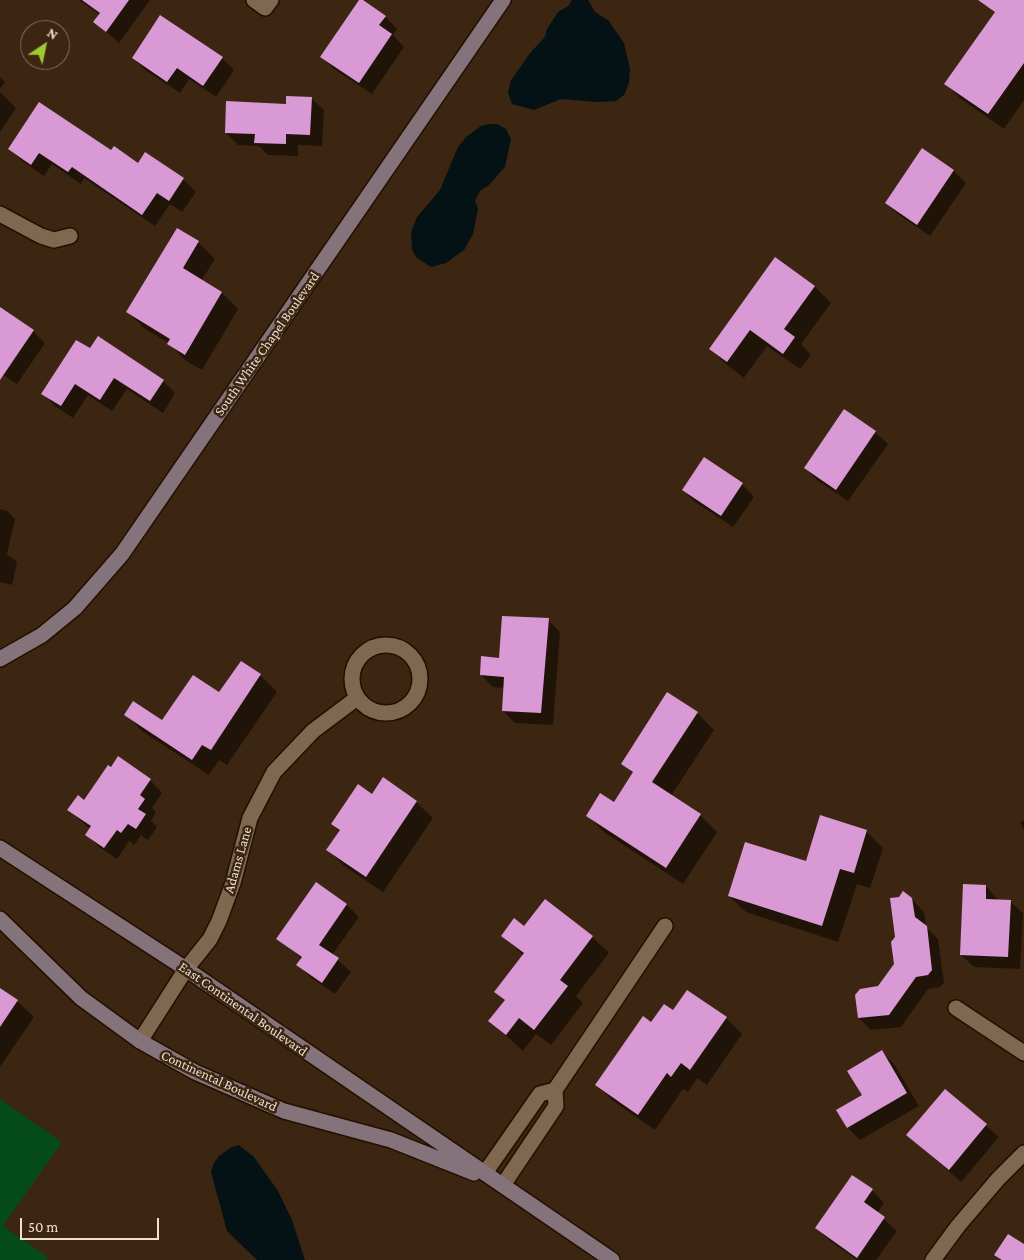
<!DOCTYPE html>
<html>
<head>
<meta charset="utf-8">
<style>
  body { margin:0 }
  #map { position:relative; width:1024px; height:1260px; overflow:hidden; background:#3c2611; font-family:"Crimson Pro",serif }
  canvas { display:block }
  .north { position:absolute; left:20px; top:20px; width:50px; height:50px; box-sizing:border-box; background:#3c2611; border:1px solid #83705e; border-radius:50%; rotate:34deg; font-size:14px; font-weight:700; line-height:20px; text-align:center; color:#eddfd2 }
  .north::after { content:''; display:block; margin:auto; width:18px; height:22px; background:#9dca30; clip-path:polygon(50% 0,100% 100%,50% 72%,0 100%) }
  .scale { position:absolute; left:20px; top:1218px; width:139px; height:22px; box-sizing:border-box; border:2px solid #eddfd2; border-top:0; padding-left:6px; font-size:15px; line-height:18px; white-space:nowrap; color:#eddfd2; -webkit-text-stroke:4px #3c2611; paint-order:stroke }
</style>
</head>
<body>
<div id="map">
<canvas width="1024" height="1260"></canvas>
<div class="north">N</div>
<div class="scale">50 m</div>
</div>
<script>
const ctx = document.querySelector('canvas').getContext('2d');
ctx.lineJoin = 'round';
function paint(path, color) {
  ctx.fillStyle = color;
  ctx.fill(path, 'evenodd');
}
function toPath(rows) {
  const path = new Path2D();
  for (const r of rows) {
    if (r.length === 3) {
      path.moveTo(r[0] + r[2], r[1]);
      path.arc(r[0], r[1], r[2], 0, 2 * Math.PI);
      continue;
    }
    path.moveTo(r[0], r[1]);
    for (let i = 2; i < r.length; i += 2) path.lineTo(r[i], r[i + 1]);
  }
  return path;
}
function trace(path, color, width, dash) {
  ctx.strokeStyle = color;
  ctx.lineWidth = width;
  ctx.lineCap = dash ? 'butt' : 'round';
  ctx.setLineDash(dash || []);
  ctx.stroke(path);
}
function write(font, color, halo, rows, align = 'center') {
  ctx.font = font + ' "Crimson Pro",serif';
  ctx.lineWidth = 5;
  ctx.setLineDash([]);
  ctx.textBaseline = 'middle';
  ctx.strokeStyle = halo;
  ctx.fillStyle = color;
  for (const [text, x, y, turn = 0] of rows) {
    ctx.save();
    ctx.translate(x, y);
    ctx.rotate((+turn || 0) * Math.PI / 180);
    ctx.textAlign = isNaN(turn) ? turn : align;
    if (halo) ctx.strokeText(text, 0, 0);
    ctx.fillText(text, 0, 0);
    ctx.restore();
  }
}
paint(toPath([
  [0,1099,62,1142,3,1226,48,1257,46,1260,0,1260]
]), '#054b1a');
paint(toPath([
  [572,0,588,0,595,12,608,20,624,43,630,69,629,83,624,95,616,101,597,102,561,99,534,110,512,104,508,93,511,80,531,52,545,37,547,29,558,12,568,6],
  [490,124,497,124,506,129,511,139,505,167,488,186,481,190,475,200,478,209,473,234,464,250,446,263,431,267,417,258,412,250,411,232,417,217,440,190,458,147,466,137,481,126],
  [239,1145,254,1157,278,1191,292,1220,305,1260,257,1260,227,1231,211,1172,214,1163,219,1156,232,1147]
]), '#041216');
paint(toPath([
  [79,0,150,0,119,43,95,22,100,15],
  [360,0,385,16,397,29,393,35,404,47,372,94,334,69,322,57],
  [991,0,1024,2,1024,100,1004,129,961,99,946,84,996,13,988,5],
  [133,58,222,58,234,70,216,97,189,79,180,93,145,70],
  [0,77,5,82,0,89],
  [0,92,16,108,0,132],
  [311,98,324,110,322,146,298,145,298,156,268,155,259,146,238,145,226,133,287,105],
  [10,149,111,152,138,165,145,154,183,179,196,192,182,212,170,204,155,226,84,178,81,184,52,164,44,176,22,161],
  [922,150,954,171,966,183,930,236,899,215,886,203],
  [177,230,198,242,215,259,201,281,222,293,238,309,202,370,185,360,169,343,144,328,128,312],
  [814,286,831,303,801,344,811,355,800,369,767,346,744,378,727,365,710,349],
  [0,309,33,331,45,343,17,384,0,373],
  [90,350,163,381,175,393,163,413,127,389,112,411,88,395,73,418,55,406,43,393],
  [875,432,888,444,848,501,817,480,805,468],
  [742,484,754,497,733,527,695,502,683,490],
  [0,509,7,511,15,519,7,554,17,562,12,585,0,582],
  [548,620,560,632,553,725,515,723,503,711,504,688,493,687,481,675],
  [241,662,260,675,277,692,227,765,219,760,209,775,142,731,126,714,163,722,220,694],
  [668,694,697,713,714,730,671,796,700,815,717,832,683,884,604,832,587,815,614,804,633,774,623,763],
  [118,758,150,780,162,793,152,808,156,812,151,821,157,827,148,840,141,835,134,845,129,841,117,859,99,847,87,834,90,829,69,810,84,801],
  [372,796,416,802,433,818,383,892,344,866,328,850,340,832,333,824],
  [1024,820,1024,830,1020,822],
  [866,831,883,848,870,888,857,884,838,942,746,912,729,896,807,863],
  [316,884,347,905,359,917,332,955,351,972,335,994,310,977,298,965,302,959,278,939],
  [986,886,998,900,1010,901,1023,913,1020,969,974,967,961,955],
  [912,899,924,912,926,927,938,939,944,983,940,987,928,989,901,1027,871,1030,859,1018,895,965,896,937],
  [524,927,592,937,609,953,576,996,583,1003,551,1045,536,1034,523,1051,490,1021,506,1001,496,992,524,956,503,936],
  [0,989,17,1001,34,1017,0,1067],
  [673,1012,726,1018,742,1034,707,1085,697,1078,688,1092,683,1089,655,1130,613,1101,597,1085,651,1024],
  [882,1052,894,1064,919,1106,860,1140,848,1128,838,1111,864,1096],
  [945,1090,999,1137,961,1182,908,1135],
  [872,1190,884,1203,877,1213,897,1231,876,1260,857,1260,829,1240,816,1228]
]), '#0007');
paint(toPath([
  [82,0,129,0,106,32,93,22,100,13],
  [359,0,363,0,386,16,379,25,392,34,359,83,320,57],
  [978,0,1024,0,1024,63,988,114,944,84,995,12],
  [160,15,223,57,203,86,177,68,167,82,132,58],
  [286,96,312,97,310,135,286,134,286,144,254,143,255,134,225,133,226,101,286,104],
  [39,102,111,150,114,146,138,163,145,152,184,178,169,201,157,193,142,215,72,167,68,172,39,153,31,165,8,149],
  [922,148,954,170,917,225,885,203],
  [177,228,199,241,183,268,222,292,185,355,167,344,170,339,126,312],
  [775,257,815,286,784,329,795,337,783,354,750,330,727,362,709,349],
  [0,307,34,330,0,380],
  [98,336,164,380,150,401,114,378,100,400,75,384,61,406,41,394,76,340,90,348],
  [844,409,876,431,836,490,804,468],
  [704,457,743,483,721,516,682,490],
  [502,616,549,618,541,713,502,711,504,677,480,675,481,656,499,658],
  [241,661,261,674,211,750,202,745,192,760,124,715,133,701,162,720,193,675,219,692],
  [667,692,698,712,652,782,701,814,666,868,586,816,600,793,614,802,633,772,621,764],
  [118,756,151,779,140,795,145,799,138,809,146,814,136,829,128,824,121,833,117,830,104,848,85,835,91,826,67,810,78,795,84,800,108,765,111,767],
  [383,777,417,801,366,877,326,850,340,830,331,824,358,784,372,794],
  [820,815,867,830,854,873,840,869,822,926,728,896,745,842,806,861],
  [316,882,347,904,319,945,339,958,322,983,296,965,302,957,276,939],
  [963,884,986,885,986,899,1011,900,1008,957,960,955],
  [903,891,912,898,915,917,927,926,932,970,928,975,916,977,889,1015,858,1018,855,995,860,989,878,986,894,964,891,942,895,937,890,898,899,897],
  [545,899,593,936,560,980,568,986,534,1030,519,1018,506,1035,488,1021,505,1000,494,992,524,953,501,936,514,918,524,926],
  [0,988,18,1000,0,1027],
  [687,990,727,1017,690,1070,681,1063,671,1077,667,1073,638,1115,595,1085,643,1016,651,1022,664,1004,673,1010],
  [882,1050,907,1093,847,1128,836,1110,862,1095,847,1071],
  [945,1089,987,1124,949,1170,906,1135],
  [852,1175,873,1189,864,1202,885,1217,857,1258,815,1228],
  [1008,1234,1024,1244,1024,1260,1002,1260,994,1255]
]), '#d899d5');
const minor = toPath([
  [254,0,265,8,271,0],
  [0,214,41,236,54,240,70,236],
  [386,679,34],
  [956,1008,1024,1053],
  [140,1041,186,969,210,939,219,921,233,883,250,818,274,772,313,731,357,698],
  [485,1173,540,1094,555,1090],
  [503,1185,556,1106,555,1090,665,926],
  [933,1260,958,1226,998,1179,1024,1153]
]);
const secondary = toPath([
  [0,659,42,635,75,608,122,554,503,0],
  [0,848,186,969,612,1260],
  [0,919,81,998,140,1041,195,1072,284,1111,391,1140,474,1173]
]);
trace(minor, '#220f00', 18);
trace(secondary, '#220f00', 18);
trace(minor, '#806750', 15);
trace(secondary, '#85737b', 15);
write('14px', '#eddfd2', '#3c2611', [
  ["South White Chapel Boulevard",267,344,-55],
  ["Adams Lane",238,860,-74],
  ["East Continental Boulevard",243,1009,35],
  ["Continental Boulevard",219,1081,25]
]);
</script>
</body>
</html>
